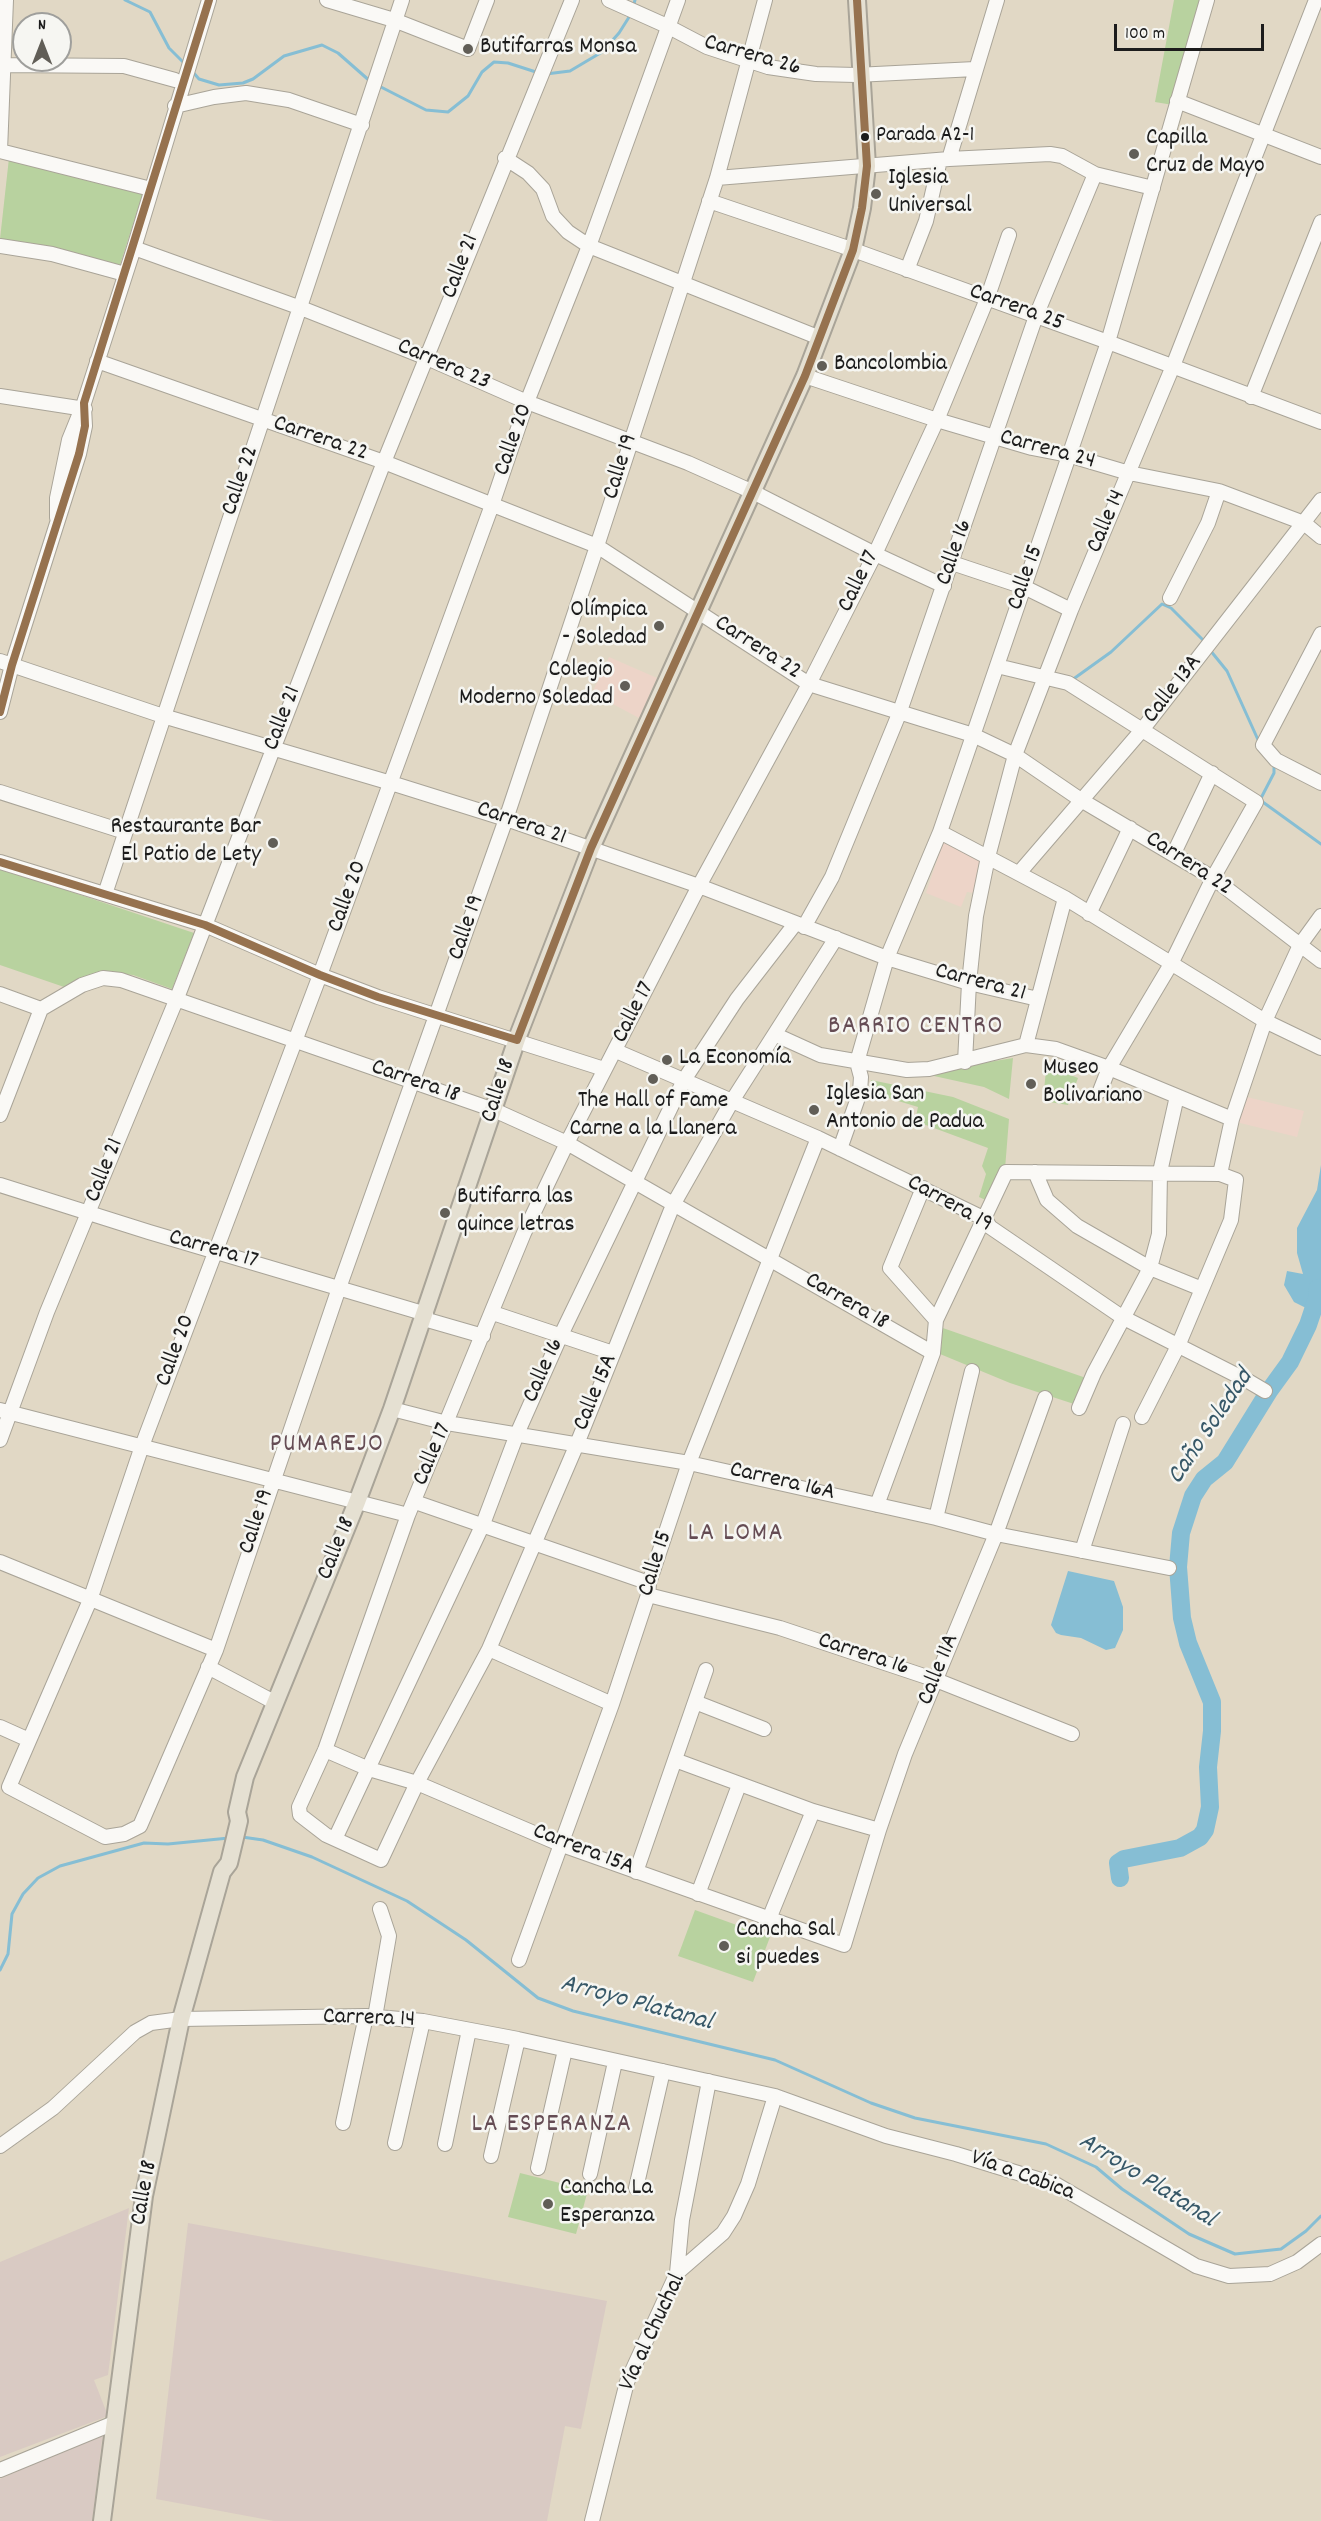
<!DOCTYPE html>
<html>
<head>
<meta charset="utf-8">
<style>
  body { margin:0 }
  #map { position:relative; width:1321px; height:2521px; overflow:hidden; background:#e1d8c5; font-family:Dekko,sans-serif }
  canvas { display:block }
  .north { position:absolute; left:12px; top:12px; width:60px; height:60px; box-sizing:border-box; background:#f6f6f2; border:2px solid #9f9f9c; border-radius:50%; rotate:0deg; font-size:16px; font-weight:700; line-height:24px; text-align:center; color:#1c1c1c }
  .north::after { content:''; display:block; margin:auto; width:21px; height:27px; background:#615e57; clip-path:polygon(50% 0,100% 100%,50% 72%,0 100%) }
  .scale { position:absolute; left:1114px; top:24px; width:150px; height:27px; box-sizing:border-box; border:3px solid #1c1c1c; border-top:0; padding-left:8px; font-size:18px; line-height:21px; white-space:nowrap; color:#1c1c1c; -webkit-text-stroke:4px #f6f6f2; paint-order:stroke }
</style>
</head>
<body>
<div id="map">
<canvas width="1321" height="2521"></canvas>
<div class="north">N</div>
<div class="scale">100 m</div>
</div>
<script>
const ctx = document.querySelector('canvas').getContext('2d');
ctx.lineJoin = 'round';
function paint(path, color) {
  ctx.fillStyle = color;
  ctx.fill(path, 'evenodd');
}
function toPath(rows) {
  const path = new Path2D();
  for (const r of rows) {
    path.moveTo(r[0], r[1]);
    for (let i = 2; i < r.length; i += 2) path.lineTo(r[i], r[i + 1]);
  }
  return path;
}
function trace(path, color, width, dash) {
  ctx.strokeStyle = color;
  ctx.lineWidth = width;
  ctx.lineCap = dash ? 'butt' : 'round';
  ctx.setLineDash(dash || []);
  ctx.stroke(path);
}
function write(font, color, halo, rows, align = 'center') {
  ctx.font = font + ' Dekko,sans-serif';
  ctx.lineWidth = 5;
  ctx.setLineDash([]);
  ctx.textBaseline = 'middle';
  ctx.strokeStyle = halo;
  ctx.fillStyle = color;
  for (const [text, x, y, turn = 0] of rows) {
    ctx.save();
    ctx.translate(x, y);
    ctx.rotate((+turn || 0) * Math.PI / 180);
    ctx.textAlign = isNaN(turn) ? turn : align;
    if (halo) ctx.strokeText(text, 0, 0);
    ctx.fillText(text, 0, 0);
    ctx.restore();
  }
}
paint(toPath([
  [609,657,657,678,639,718,592,693],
  [944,839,982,857,975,893,967,892,961,907,926,893],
  [1243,1096,1304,1111,1297,1137,1236,1122]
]), '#edd4c8');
paint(toPath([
  [129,2208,108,2375,94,2380,108,2416,0,2457,0,2262],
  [188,2223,607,2301,581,2429,565,2426,547,2521,274,2521,156,2499],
  [103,2433,92,2521,0,2521,0,2479]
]), '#d9cac3');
paint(toPath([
  [1174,0,1204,0,1173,105,1155,102],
  [9,158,143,193,120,265,0,239],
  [0,868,194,933,172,989,133,975,104,972,67,988,0,965],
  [1013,1058,1009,1099,984,1087,934,1076,935,1071],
  [1046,1070,1063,1072,1078,1078,1068,1105,1043,1101],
  [871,1080,953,1097,1009,1119,1005,1169,990,1202,979,1197,986,1174,982,1166,988,1148,915,1121,918,1107,872,1093],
  [940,1327,1086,1378,1077,1405,1010,1383,940,1354,942,1341,939,1332],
  [695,1910,770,1937,753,1982,678,1956],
  [520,2173,588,2190,576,2234,508,2217]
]), '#b8d29f');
paint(toPath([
  [1321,1165,1321,1298,1316,1315,1312,1311,1294,1302,1284,1285,1287,1271,1303,1274,1297,1253,1297,1228,1317,1190],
  [1068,1571,1114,1581,1123,1607,1123,1630,1115,1648,1106,1650,1081,1638,1061,1635,1056,1633,1051,1625]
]), '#86bed4');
trace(toPath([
  [125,0,150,12,169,48,185,64],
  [633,7,635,0],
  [192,71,199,79,219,85,243,83,253,79,284,56,322,45,338,53,371,82],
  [546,74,570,71,602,52,619,33,631,14],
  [379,86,426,110,448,112,468,96,482,72,494,62,508,63,539,73],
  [1210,650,1227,671,1259,742],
  [1072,680,1111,652,1162,604,1171,608,1205,642],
  [1274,764,1274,773,1260,800,1321,844],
  [242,1837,263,1840,312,1857,407,1901,466,1940,538,1998,573,2011,775,2060,871,2103,915,2118,1046,2144,1096,2167,1122,2189,1189,2234,1235,2254,1281,2249,1306,2231,1321,2216],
  [0,1970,8,1954,12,1914,23,1894,38,1878,60,1866,144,1843,168,1844,229,1838]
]), '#86bed4', 3);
trace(toPath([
  [1120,1878,1118,1863,1124,1859,1180,1848,1200,1837,1205,1830,1210,1807,1208,1767,1212,1731,1212,1702,1188,1643,1182,1618,1178,1567,1181,1533,1193,1496,1204,1479,1225,1462,1269,1391,1290,1362,1308,1325,1317,1298,1318,1288]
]), '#86bed4', 18);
const minor = toPath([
  [327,0,394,20,468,49,487,0],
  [609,0,667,26,707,47,768,67,816,74,856,75,975,69],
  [678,0,589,246,527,402,492,505,320,975,142,1446,90,1600,9,1787,105,1837,124,1834,140,1826,216,1650,339,1288,506,819,597,546,717,178,765,0],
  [0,65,124,66,175,80],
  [1177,101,1321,157],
  [175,106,214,97,246,93,289,100,362,125],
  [0,151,151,189],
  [0,151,6,0],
  [505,158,528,173,543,189,553,216,568,232,589,246,820,338],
  [949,159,997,0],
  [717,178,949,159,1050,154,1062,156,1095,174,1153,188],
  [709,201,848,248,1108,342,1321,422],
  [0,246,52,254,125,274],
  [134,248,301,308,427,358,527,402,688,463,753,492,875,554,944,586],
  [907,270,926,221,940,160],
  [97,361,384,462,597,546,809,684,973,735,1015,755,1081,800,1213,878,1321,961],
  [805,376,937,420,1032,448,1068,455,1129,473,1219,491,1304,523,1321,537],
  [0,396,85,409],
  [1251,397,1321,222],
  [57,518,57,498,69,440,84,403,134,248,209,0],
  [952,563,1024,587,1071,610],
  [1170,598,1208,523,1219,491],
  [1321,634,1263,745,1276,760,1321,783],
  [0,661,163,716,391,783,506,819,699,886,887,958,969,983,1038,999],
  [997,666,1068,683,1256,802,1213,878,1171,964,1109,1068,1100,1091],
  [0,712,12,665,79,454,85,426,84,408],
  [0,792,125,832],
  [940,832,1065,898,1265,1021,1321,1048],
  [1174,853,1212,773],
  [0,862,205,925,320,975,378,997,604,1069],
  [1019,873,1142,730,1321,500],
  [105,894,402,0],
  [1089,914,1130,828],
  [804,927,832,877,899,714,1036,316,1095,174],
  [836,938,732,1101,673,1205,577,1444,489,1649,417,1783,381,1860,326,1835,300,1815,299,1807,325,1750,408,1515,524,1233,567,1143,699,886,809,684,875,554,937,420,987,299,1009,235],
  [0,994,41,1009,82,985,103,978,121,980,494,1110,567,1143,933,1353],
  [776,1035,820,1055,907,1070,929,1069,1026,1045,1056,1049,1109,1068,1232,1119],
  [1026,1045,1065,898],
  [616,1051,818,1138,985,1219,990,1227,1122,1317,1248,1381,1265,1391],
  [965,1062,969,983,976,916,988,857,1015,755,1071,610,1173,366,1316,0],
  [0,1115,41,1009],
  [840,1149,860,1092,861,1077,857,1062,887,958,940,832,1108,342,1207,0],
  [1035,1172,1047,1200,1077,1226,1150,1268,1202,1289],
  [1220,1174,1232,1119,1265,1021,1300,945,1321,916],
  [0,1185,149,1232,426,1314],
  [923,1188,890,1268,936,1320],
  [493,1313,613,1353],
  [424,1319,483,1336],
  [1079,1408,1094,1373,1150,1268,1159,1234,1160,1172,1177,1096],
  [392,1409,447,1423,689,1463,936,1518,996,1534,1169,1568],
  [0,1410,408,1515],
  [0,1440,47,1312,177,998,384,462,572,0],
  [415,1502,649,1583],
  [877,1505,933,1353,936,1320,1006,1172,1220,1174,1236,1180,1231,1220,1178,1346,1142,1417],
  [936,1518,972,1371],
  [1082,1551,1123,1424],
  [0,1562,216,1650],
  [648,1595,780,1628,936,1680,1072,1734],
  [489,1649,612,1704],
  [208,1667,274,1702],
  [695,1702,764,1729],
  [0,1727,29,1740],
  [325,1750,369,1769,417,1783,562,1845,844,1945,879,1830,905,1754,996,1534,1045,1398],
  [675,1760,813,1811,879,1830],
  [335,1839,483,1524,517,1434,561,1335,684,1080,737,999,795,924],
  [636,1872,706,1670],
  [698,1894,739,1785],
  [769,1919,813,1811],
  [519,1960,612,1704,648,1595,649,1583,689,1463,818,1138],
  [375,2017,389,1936,380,1909],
  [343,2123,366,2016],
  [395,2143,423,2021],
  [445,2144,469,2030],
  [0,2146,53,2108,135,2032,151,2023,181,2019,366,2016,423,2021,518,2039,775,2096,886,2136,956,2154,1057,2185,1196,2266,1229,2276,1270,2274,1297,2262,1321,2244],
  [491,2156,518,2039],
  [538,2168,565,2050],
  [590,2174,615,2062],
  [636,2188,663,2071],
  [677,2273,682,2220,709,2081],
  [0,2470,114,2423],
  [592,2521,627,2382,677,2273,723,2233,734,2216,748,2184,775,2096]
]);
const major = toPath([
  [102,2521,144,2196,181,2019,222,1872,229,1863,239,1821,237,1812,245,1777,357,1502,392,1409,518,1036,591,848,805,376,853,250,862,208,867,166,857,0]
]);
trace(minor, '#a9a498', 16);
trace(major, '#a9a498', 20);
trace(minor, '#faf9f6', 14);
trace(major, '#e5e0d2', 16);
trace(toPath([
  [0,712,12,665,79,454,85,426,84,403,209,0],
  [0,862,205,925,320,975,378,997,517,1040,591,848,805,376,853,250,862,208,867,166,857,0]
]), '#96724f', 8);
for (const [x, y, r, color] of [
  [468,49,6,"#615e57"],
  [865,137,5,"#1c1c1c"],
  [1134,154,6,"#615e57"],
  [876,194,6,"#615e57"],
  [822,366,6,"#615e57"],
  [659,626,6,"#615e57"],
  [625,686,6,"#615e57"],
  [273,843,6,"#615e57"],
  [667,1060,6,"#615e57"],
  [653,1079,6,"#615e57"],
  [1031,1084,6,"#615e57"],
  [814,1110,6,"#615e57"],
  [445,1213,6,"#615e57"],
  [724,1946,6,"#615e57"],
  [548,2204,6,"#615e57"]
]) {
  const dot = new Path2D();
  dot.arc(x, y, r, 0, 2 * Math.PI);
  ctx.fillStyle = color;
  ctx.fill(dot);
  trace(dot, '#f6f6f2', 2);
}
write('22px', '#1c1c1c', '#f6f6f2', [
  ["Parada A2-1",876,137]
], 'left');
write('24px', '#1c1c1c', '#f6f6f2', [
  ["Butifarras Monsa",480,49],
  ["Capilla",1146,140],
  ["Cruz de Mayo",1146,168],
  ["Iglesia",888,180],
  ["Universal",888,208],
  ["Bancolombia",834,366],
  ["Olímpica",647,612,"right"],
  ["- Soledad",647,640,"right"],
  ["Colegio",613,672,"right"],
  ["Moderno Soledad",613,700,"right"],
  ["Restaurante Bar",261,829,"right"],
  ["El Patio de Lety",261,857,"right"],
  ["La Economía",679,1060],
  ["Museo",1043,1070],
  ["Bolivariano",1043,1098],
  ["Iglesia San",826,1096],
  ["Antonio de Padua",826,1124],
  ["The Hall of Fame",653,1103,"center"],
  ["Carne a la Llanera",653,1131,"center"],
  ["Butifarra las",457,1199],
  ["quince letras",457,1227],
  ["Cancha Sal",736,1932],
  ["si puedes",736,1960],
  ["Cancha La",560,2190],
  ["Esperanza",560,2218]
], 'left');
write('24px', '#1c1c1c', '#f6f6f2', [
  ["Carrera 26",752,57,16],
  ["Calle 21",462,267,-69],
  ["Carrera 25",1016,309,20],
  ["Carrera 23",443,366,23],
  ["Carrera 22",320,440,19],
  ["Calle 20",515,440,-71],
  ["Carrera 24",1047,451,15],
  ["Calle 19",622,467,-73],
  ["Calle 22",242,481,-71],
  ["Calle 14",1108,522,-67],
  ["Calle 16",956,553,-71],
  ["Calle 15",1027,578,-71],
  ["Calle 17",860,582,-64],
  ["Carrera 22",757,649,33],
  ["Calle 13A",1174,690,-52],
  ["Calle 21",284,719,-69],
  ["Carrera 21",521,825,19],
  ["Carrera 22",1188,865,33],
  ["Calle 20",349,897,-70],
  ["Calle 19",468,928,-71],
  ["Carrera 21",980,984,15],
  ["Calle 17",635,1013,-63],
  ["Carrera 18",415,1083,19],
  ["Calle 18",500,1091,-72],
  ["Calle 21",106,1171,-68],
  ["Carrera 19",949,1205,29],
  ["Carrera 17",213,1251,16],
  ["Carrera 18",846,1303,30],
  ["Calle 20",177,1351,-70],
  ["Calle 16",545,1371,-66],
  ["Calle 15A",597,1393,-68],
  ["Calle 17",434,1455,-67],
  ["Carrera 16A",782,1483,13],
  ["Calle 19",258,1522,-72],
  ["Calle 18",338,1549,-68],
  ["Calle 15",657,1564,-73],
  ["Carrera 16",863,1656,18],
  ["Calle 11A",940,1670,-68],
  ["Carrera 15A",583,1851,21],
  ["Carrera 14",369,2020,2],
  ["Vía a Cabica",1022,2177,20],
  ["Calle 18",146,2193,-80],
  ["Vía al Chuchal",654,2333,-65]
]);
ctx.letterSpacing = '1.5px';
write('26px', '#654c54', '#f6f6f2', [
  ["BARRIO CENTRO",916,1028],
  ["PUMAREJO",327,1446],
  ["LA LOMA",736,1535],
  ["LA ESPERANZA",552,2126]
]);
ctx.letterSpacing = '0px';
write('italic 26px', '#375868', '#f6f6f2', [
  ["Caño Soledad",1212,1428,-56],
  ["Arroyo Platanal",636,2005,15],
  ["Arroyo Platanal",1146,2182,32]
]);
</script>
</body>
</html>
